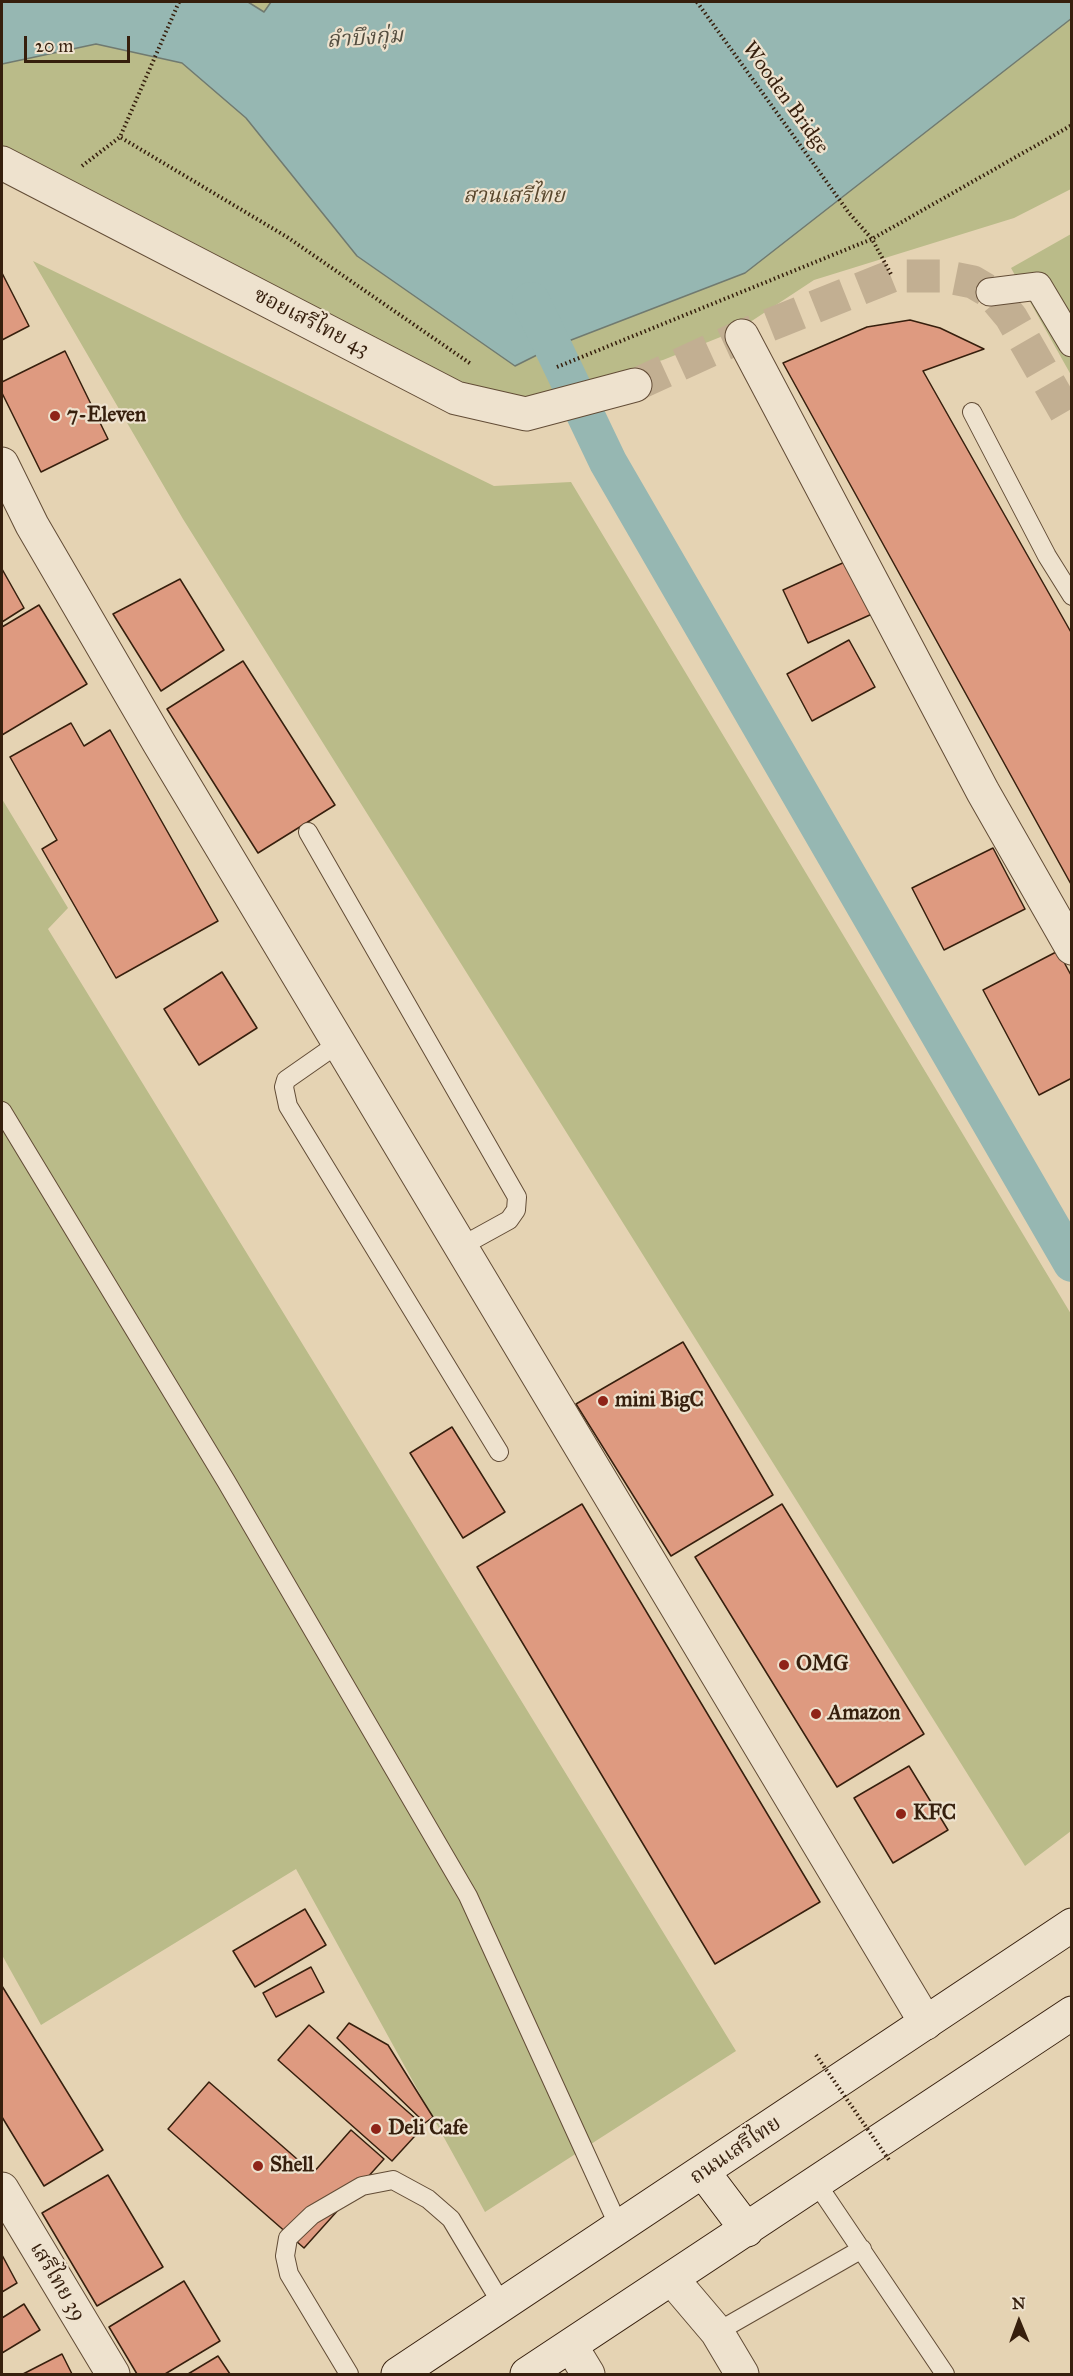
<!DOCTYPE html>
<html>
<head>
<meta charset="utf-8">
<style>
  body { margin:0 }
  #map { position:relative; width:1073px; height:2376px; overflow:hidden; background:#e5d3b3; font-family:"IM FELL Great Primer",serif }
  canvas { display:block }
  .frame { position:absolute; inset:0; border:3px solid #361f0d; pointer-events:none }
  .north { position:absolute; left:989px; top:2292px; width:60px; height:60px; -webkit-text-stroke:4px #eee2ce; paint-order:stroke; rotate:359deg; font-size:16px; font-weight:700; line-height:24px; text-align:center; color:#361f0d }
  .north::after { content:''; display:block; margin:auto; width:21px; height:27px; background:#361f0d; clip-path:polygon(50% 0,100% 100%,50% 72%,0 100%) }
  .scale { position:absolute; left:24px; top:36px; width:106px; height:27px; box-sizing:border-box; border:3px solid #361f0d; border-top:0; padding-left:8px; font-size:18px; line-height:21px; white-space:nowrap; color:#361f0d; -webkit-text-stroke:4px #eee2ce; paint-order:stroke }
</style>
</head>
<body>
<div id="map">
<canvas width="1073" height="2376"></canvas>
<div class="frame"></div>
<div class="north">N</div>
<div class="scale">20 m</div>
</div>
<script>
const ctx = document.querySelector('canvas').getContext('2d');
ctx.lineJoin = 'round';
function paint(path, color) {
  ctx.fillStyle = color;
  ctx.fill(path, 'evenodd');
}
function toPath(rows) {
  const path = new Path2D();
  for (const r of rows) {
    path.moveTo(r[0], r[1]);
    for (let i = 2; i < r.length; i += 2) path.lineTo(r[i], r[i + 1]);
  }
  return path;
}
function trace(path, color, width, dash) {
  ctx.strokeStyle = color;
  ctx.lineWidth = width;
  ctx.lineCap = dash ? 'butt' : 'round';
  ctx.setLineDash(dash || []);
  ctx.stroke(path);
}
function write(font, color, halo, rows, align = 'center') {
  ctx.font = font + ' "IM FELL Great Primer","Noto Serif Thai",serif';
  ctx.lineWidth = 4.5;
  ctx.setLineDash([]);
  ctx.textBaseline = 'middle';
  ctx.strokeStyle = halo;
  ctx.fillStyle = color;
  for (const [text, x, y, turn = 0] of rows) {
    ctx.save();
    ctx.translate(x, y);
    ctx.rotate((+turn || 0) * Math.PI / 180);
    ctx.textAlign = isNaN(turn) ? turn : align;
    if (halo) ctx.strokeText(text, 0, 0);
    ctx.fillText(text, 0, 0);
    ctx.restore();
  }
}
paint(toPath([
  [2,2,1071,2,1071,189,1014,218,814,280,738,330,663,360,493,406,2,154],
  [1071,234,1071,375,1011,268],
  [33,261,494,486,571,482,1071,1314,1071,1831,1025,1866,183,519],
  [2,799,68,908,48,929,736,2051,485,2212,296,1869,41,2025,2,1955]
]), '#babb89');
const water = toPath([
  [2,2,248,2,264,12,271,2,1071,2,1072,18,745,273,553,347,515,366,357,256,246,118,182,63,96,44,2,64,2,2]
]);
paint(water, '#96b7b2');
trace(water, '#707a70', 1.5);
trace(toPath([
  [531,301,608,462,1072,1263]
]), '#96b7b2', 38);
const building = toPath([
  [2,273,29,326,2,340,2,273],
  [910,320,940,328,984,349,923,371,1072,634,1072,886,783,363,867,327,910,320],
  [65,351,108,439,41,472,2,393,2,382,65,351],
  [847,561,872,614,808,643,783,590,847,561],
  [2,569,24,608,2,622,2,569],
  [180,579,224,650,161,691,113,614,180,579],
  [39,605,87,684,2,735,2,627,39,605],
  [849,640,875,687,812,721,787,674,849,640],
  [243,661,335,805,258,853,167,709,243,661],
  [71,723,84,746,110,730,218,921,116,978,42,849,57,840,10,757,71,723],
  [993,848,1025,909,944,950,912,888,993,848],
  [1058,951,1072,977,1072,1078,1039,1095,983,990,1058,951],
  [222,972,257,1028,199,1065,164,1009,222,972],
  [683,1342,773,1495,671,1556,576,1404,683,1342],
  [452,1427,505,1512,463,1538,410,1453,452,1427],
  [582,1504,820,1902,715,1964,477,1567,582,1504],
  [782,1504,924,1734,837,1787,695,1557,782,1504],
  [909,1766,948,1830,893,1863,854,1798,909,1766],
  [305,1909,326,1945,255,1987,233,1951,305,1909],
  [311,1967,324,1992,276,2017,263,1993,311,1967],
  [2,1986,103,2150,44,2186,2,2117,2,1986],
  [349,2023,388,2045,433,2117,425,2123,337,2038,349,2023],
  [309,2025,424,2126,392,2161,278,2060,309,2025],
  [209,2082,313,2173,351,2130,384,2159,304,2248,168,2129,209,2082],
  [108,2175,163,2267,97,2306,42,2213,108,2175],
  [2,2255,17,2283,2,2292,2,2255],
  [184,2281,220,2341,165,2374,137,2374,109,2327,184,2281],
  [24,2304,40,2330,2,2353,2,2318,24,2304],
  [62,2354,72,2374,23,2374,62,2354],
  [218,2356,230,2374,188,2374,218,2356]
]);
paint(building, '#de9a80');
trace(building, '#361f0d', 1.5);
trace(toPath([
  [635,385,742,336,892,276,943,276,973,282,990,292,1011,317,1072,423]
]), '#c2af92', 33, [33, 16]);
const service = toPath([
  [972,412,1047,556,1072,596],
  [308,832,517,1197,516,1210,509,1220,460,1247],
  [339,1043,286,1080,284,1087,288,1106,499,1452],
  [2,1111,226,1481,468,1896,620,2229],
  [817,2184,945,2374],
  [717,2332,862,2249],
  [349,2374,289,2274,285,2256,288,2238,312,2215,362,2186,393,2180,428,2199,451,2219,503,2306]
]);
const pedestrian = toPath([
  [990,292,1038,286,1072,343]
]);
const minor = toPath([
  [2,163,456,398,526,414,635,385],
  [742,336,983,792,1072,948],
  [2,464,32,525,159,743,926,2023],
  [2,2189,113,2374],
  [672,2279,717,2332,742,2374],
  [571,2346,588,2374]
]);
const secondary = toPath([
  [704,2173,747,2230],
  [398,2374,1072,1925],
  [527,2374,1072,2013]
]);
trace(service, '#624c36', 20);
trace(pedestrian, '#624c36', 29);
trace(minor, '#624c36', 35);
trace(secondary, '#361f0d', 35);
trace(toPath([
  [179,2,120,137,287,237,471,364],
  [697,2,849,213,872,239,892,276],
  [82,166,120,137],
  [557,367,872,239,1072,125]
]), '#361f0d', 4, [1.5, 3]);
trace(service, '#eee2ce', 18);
trace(pedestrian, '#eee2ce', 27);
trace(minor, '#eee2ce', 33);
trace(secondary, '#eee2ce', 33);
trace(toPath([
  [816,2055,889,2160]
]), '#361f0d', 4, [1.5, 3]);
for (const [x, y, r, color] of [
  [55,416,6,"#8f2418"],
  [603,1401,6,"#8f2418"],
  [784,1665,6,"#8f2418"],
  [816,1714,6,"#8f2418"],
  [901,1814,6,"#8f2418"],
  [376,2129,6,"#8f2418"],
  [258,2166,6,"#8f2418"]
]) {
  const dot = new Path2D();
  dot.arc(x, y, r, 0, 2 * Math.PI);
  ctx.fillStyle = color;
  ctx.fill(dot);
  trace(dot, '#eee2ce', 2);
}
write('21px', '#361f0d', '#eee2ce', [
  ["Wooden Bridge",785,98,54],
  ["ซอยเสรีไทย 43",311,323,27],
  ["ถนนเสรีไทย",736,2151,-34],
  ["เสรีไทย 39",57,2282,59]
]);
write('italic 21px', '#57462c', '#eee2ce', [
  ["สวนเสรีไทย",514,197]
]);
write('bold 21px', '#361f0d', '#eee2ce', [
  ["7-Eleven",67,416],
  ["mini BigC",615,1401],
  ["OMG",796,1665],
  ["Amazon",828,1714],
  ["KFC",913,1814],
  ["Deli Cafe",388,2129],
  ["Shell",270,2166]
], 'left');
write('italic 22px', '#534d3f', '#eee2ce', [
  ["ลำบึงกุ่ม",365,39,-4]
]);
</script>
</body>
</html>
